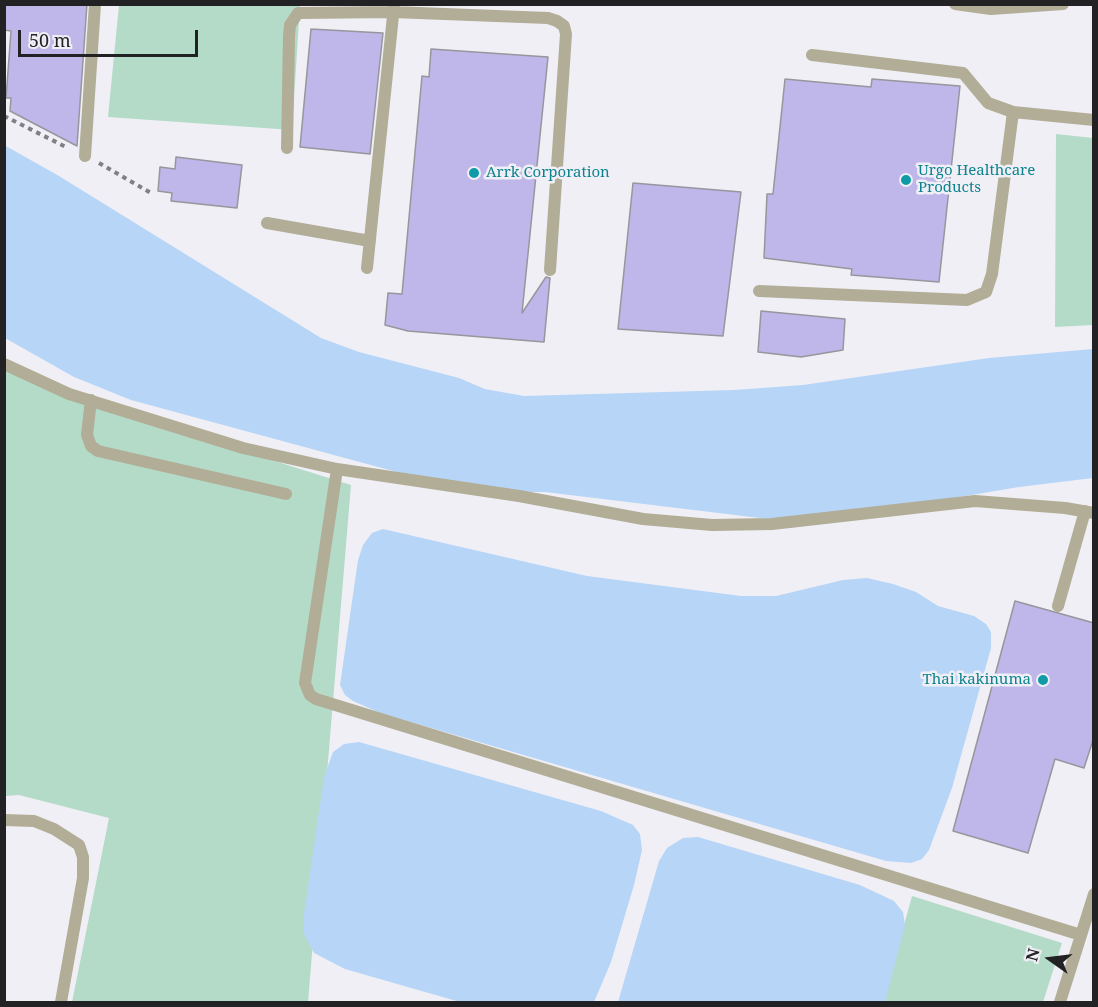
<!DOCTYPE html>
<html>
<head>
<meta charset="utf-8">
<style>
  body { margin:0 }
  #map { position:relative; width:1098px; height:1007px; overflow:hidden; background:#f0eff6; font-family:"Noto Serif",serif }
  canvas { display:block }
  .frame { position:absolute; inset:0; border:6px solid #222124; pointer-events:none }
  .north { position:absolute; left:1020px; top:929px; width:60px; height:60px; -webkit-text-stroke:4px #f0eff6; paint-order:stroke; rotate:284deg; font-size:16px; font-weight:700; line-height:24px; text-align:center; color:#222124 }
  .north::after { content:''; display:block; margin:auto; width:21px; height:27px; background:#222124; clip-path:polygon(50% 0,100% 100%,50% 72%,0 100%) }
  .scale { position:absolute; left:18px; top:30px; width:180px; height:27px; box-sizing:border-box; border:3px solid #222124; border-top:0; padding-left:8px; font-size:18px; line-height:21px; white-space:nowrap; color:#222124; -webkit-text-stroke:4px #f0eff6; paint-order:stroke }
</style>
</head>
<body>
<div id="map">
<canvas width="1098" height="1007"></canvas>
<div class="frame"></div>
<div class="north">N</div>
<div class="scale">50 m</div>
</div>
<script>
const ctx = document.querySelector('canvas').getContext('2d');
ctx.lineJoin = 'round';
function paint(path, color) {
  ctx.fillStyle = color;
  ctx.fill(path, 'evenodd');
}
function toPath(rows) {
  const path = new Path2D();
  for (const r of rows) {
    path.moveTo(r[0], r[1]);
    for (let i = 2; i < r.length; i += 2) path.lineTo(r[i], r[i + 1]);
  }
  return path;
}
function trace(path, color, width, dash) {
  ctx.strokeStyle = color;
  ctx.lineWidth = width;
  ctx.lineCap = dash ? 'butt' : 'round';
  ctx.setLineDash(dash || []);
  ctx.stroke(path);
}
function write(font, color, halo, rows, align = 'center') {
  ctx.font = font + ' "Noto Serif",serif';
  ctx.lineWidth = 5;
  ctx.setLineDash([]);
  ctx.textBaseline = 'middle';
  ctx.strokeStyle = halo;
  ctx.fillStyle = color;
  for (const [text, x, y, turn = 0] of rows) {
    ctx.save();
    ctx.translate(x, y);
    ctx.rotate((+turn || 0) * Math.PI / 180);
    ctx.textAlign = isNaN(turn) ? turn : align;
    if (halo) ctx.strokeText(text, 0, 0);
    ctx.fillText(text, 0, 0);
    ctx.restore();
  }
}
paint(toPath([
  [119,5,300,5,292,130,108,117],
  [1056,134,1093,138,1093,325,1055,327],
  [4,362,52,391,351,485,308,1002,72,1002,109,818,19,795,5,796],
  [912,896,1062,943,1043,1002,883,1002]
]), '#b4dbc7');
paint(toPath([
  [4,145,59,176,321,338,359,352,459,378,485,389,524,396,734,390,803,385,989,358,1093,349,1093,478,1019,487,888,509,768,519,545,492,506,492,404,474,131,400,74,377,5,338],
  [383,529,587,576,741,596,776,596,843,580,867,578,893,584,916,592,938,606,974,616,986,624,991,632,991,648,952,788,929,850,922,859,911,863,886,861,380,713,353,701,345,695,340,685,358,560,363,545,372,533],
  [359,742,601,811,633,825,640,834,642,850,634,885,611,962,594,1002,460,1002,345,969,314,953,304,934,304,914,324,777,333,752,344,744],
  [698,837,860,885,894,901,903,912,905,925,885,1002,618,1002,659,861,667,848,683,838]
]), '#b7d5f7');
const building = toPath([
  [4,4,87,4,77,146,10,111,11,98,6,98,11,31,4,30,4,4],
  [311,29,383,33,370,154,300,147,311,29],
  [431,49,548,57,522,313,546,277,550,278,544,342,408,331,385,325,388,293,402,294,422,76,429,77,431,49],
  [785,79,871,87,872,79,960,86,939,282,851,275,852,269,764,258,767,194,773,194,785,79],
  [176,157,242,165,237,208,171,201,172,193,158,191,160,167,175,169,176,157],
  [633,183,741,192,723,336,618,329,633,183],
  [761,311,845,319,843,350,801,357,758,352,761,311],
  [1015,601,1094,623,1094,737,1084,768,1055,759,1028,853,953,831,1015,601]
]);
paint(building, '#bfb6e9');
trace(building, '#97969c', 1.5);
trace(toPath([
  [4,116,68,148],
  [99,163,151,193]
]), '#807f84', 4, [4.5, 4.5]);
trace(toPath([
  [955,4,991,9,1063,4],
  [812,55,963,73,988,103,1013,112],
  [287,148,289,36,290,25,298,13,393,12,548,18,557,21,564,26,566,34,550,270],
  [85,156,95,4],
  [267,223,370,241],
  [367,268,394,6],
  [759,291,967,300,986,292,992,274,1013,112,1094,120],
  [4,364,69,394,243,448,337,469,519,496,643,519,712,525,772,524,975,501,1065,508,1094,513],
  [91,400,87,435,91,446,98,451,286,494],
  [337,469,305,683,310,695,316,699,1081,935],
  [1058,606,1085,511],
  [4,820,34,821,54,829,79,845,83,857,83,878,61,1002],
  [1060,1002,1094,894]
]), '#b2ad96', 12);
for (const [x, y, r, color] of [
  [474,173,6,"#0f9aa8"],
  [906,180,6,"#0f9aa8"],
  [1043,680,6,"#0f9aa8"]
]) {
  const dot = new Path2D();
  dot.arc(x, y, r, 0, 2 * Math.PI);
  ctx.fillStyle = color;
  ctx.fill(dot);
  trace(dot, '#f0eff6', 2);
}
write('15px', '#0d838f', '#f0eff6', [
  ["Urgo Healthcare",918,171],
  ["Products",918,188],
  ["Arrk Corporation",486,173],
  ["Thai kakinuma",1031,680,"right"]
], 'left');
</script>
</body>
</html>
